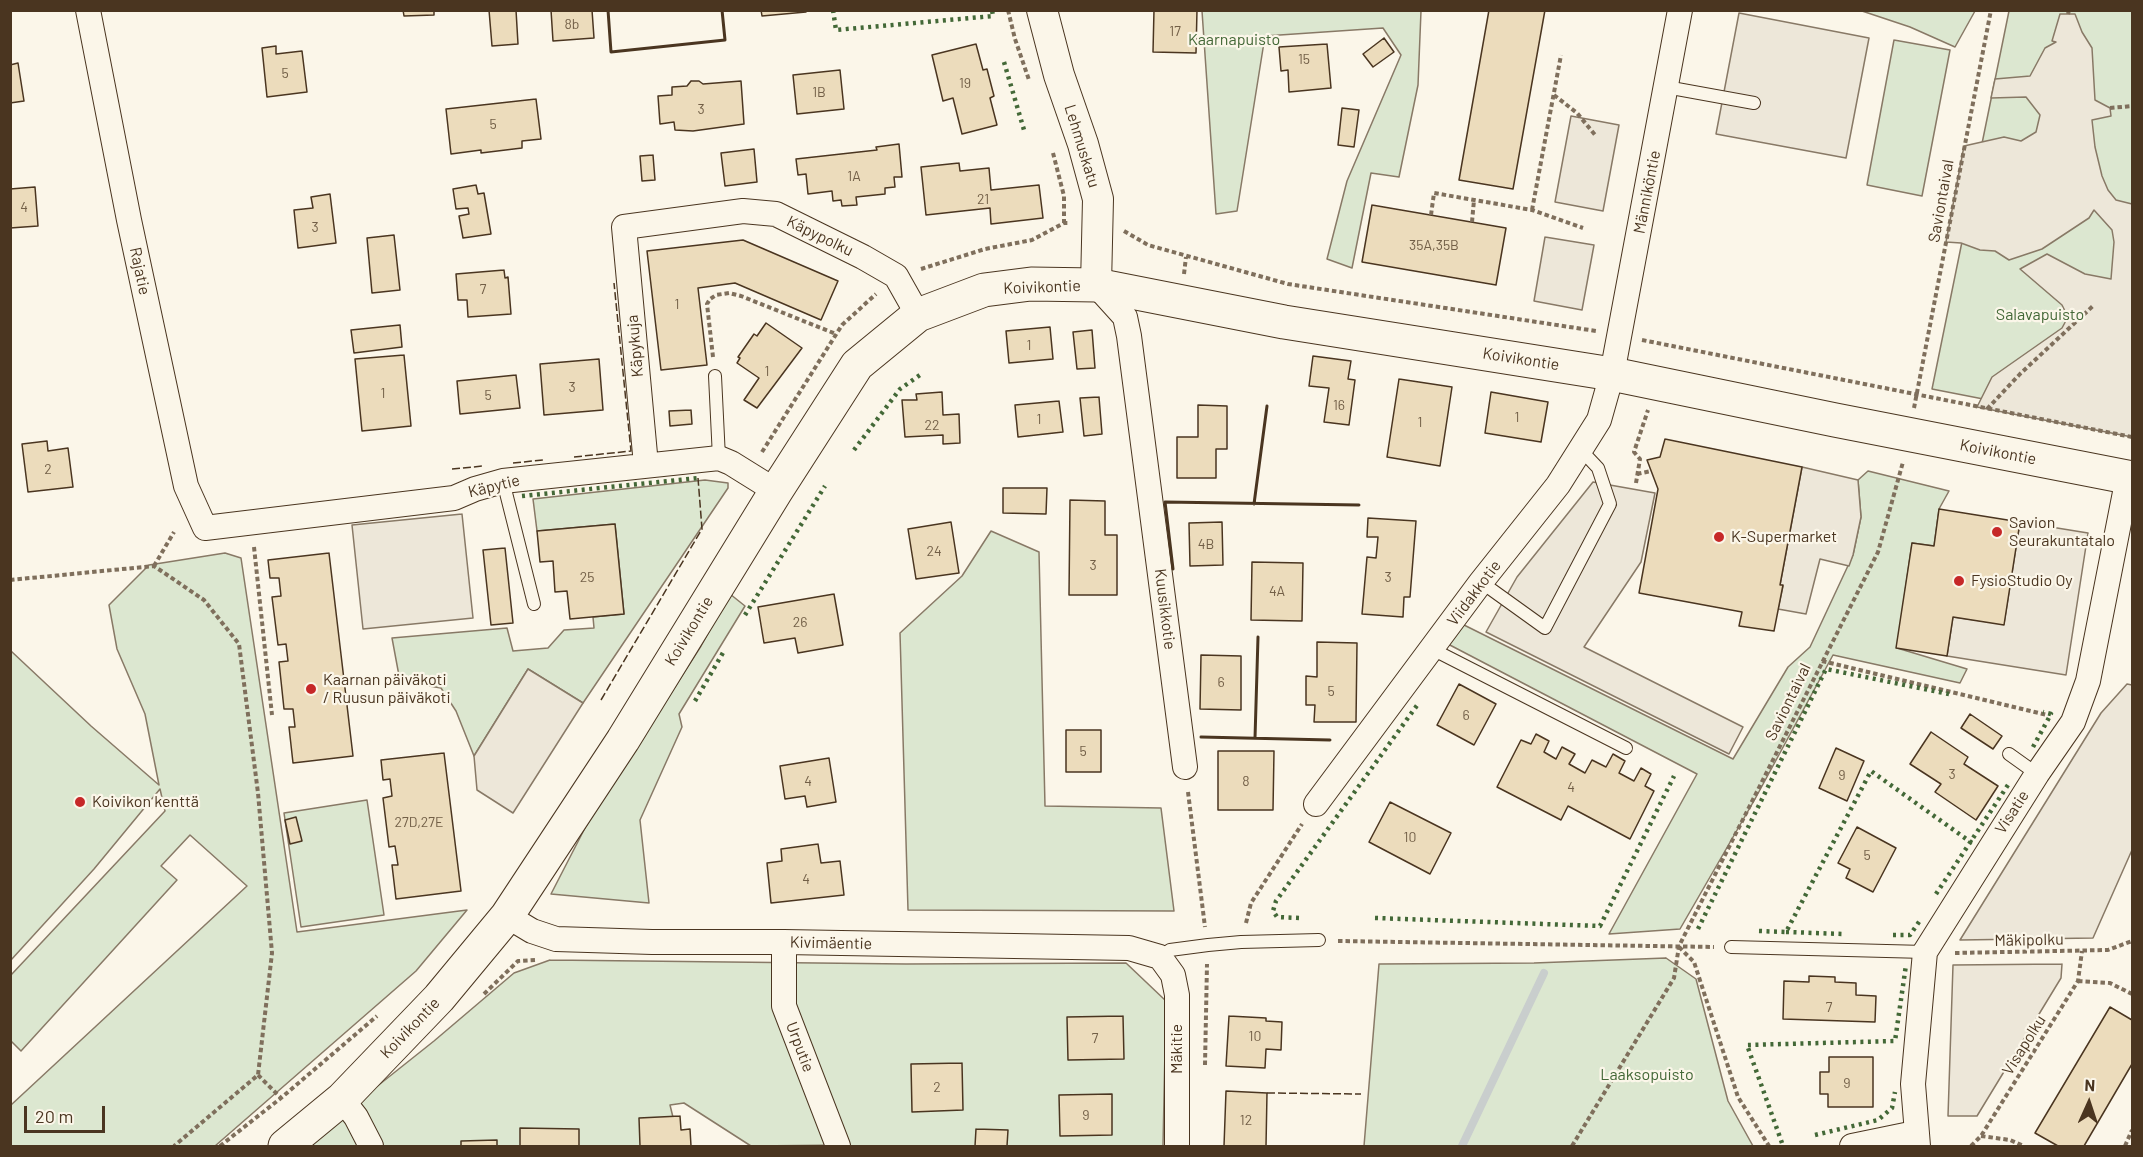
<!DOCTYPE html>
<html>
<head>
<meta charset="utf-8">
<style>
  body { margin:0 }
  #map { position:relative; width:2143px; height:1157px; overflow:hidden; background:#fbf6e9; font-family:Barlow,sans-serif }
  canvas { display:block }
  .frame { position:absolute; inset:0; border:12px solid #4a3520; pointer-events:none }
  .north { position:absolute; left:2059px; top:1073px; width:60px; height:60px; -webkit-text-stroke:4px #fbf6e9; paint-order:stroke; rotate:3deg; font-size:16px; font-weight:700; line-height:24px; text-align:center; color:#4a3520 }
  .north::after { content:''; display:block; margin:auto; width:21px; height:27px; background:#4a3520; clip-path:polygon(50% 0,100% 100%,50% 72%,0 100%) }
  .scale { position:absolute; left:24px; top:1106px; width:81px; height:27px; box-sizing:border-box; border:3px solid #4a3520; border-top:0; padding-left:8px; font-size:18px; line-height:21px; white-space:nowrap; color:#4a3520; -webkit-text-stroke:4px #fbf6e9; paint-order:stroke }
</style>
</head>
<body>
<div id="map">
<canvas width="2143" height="1157"></canvas>
<div class="frame"></div>
<div class="north">N</div>
<div class="scale">20 m</div>
</div>
<script>
const ctx = document.querySelector('canvas').getContext('2d');
ctx.lineJoin = 'round';
function paint(path, color) {
  ctx.fillStyle = color;
  ctx.fill(path, 'evenodd');
}
function toPath(rows) {
  const path = new Path2D();
  for (const r of rows) {
    path.moveTo(r[0], r[1]);
    for (let i = 2; i < r.length; i += 2) path.lineTo(r[i], r[i + 1]);
  }
  return path;
}
function trace(path, color, width, dash) {
  ctx.strokeStyle = color;
  ctx.lineWidth = width;
  ctx.lineCap = dash ? 'butt' : 'round';
  ctx.setLineDash(dash || []);
  ctx.stroke(path);
}
function write(font, color, halo, rows, align = 'center') {
  ctx.font = font + ' Barlow,sans-serif';
  ctx.lineWidth = 4.5;
  ctx.setLineDash([]);
  ctx.textBaseline = 'middle';
  ctx.strokeStyle = halo;
  ctx.fillStyle = color;
  for (const [text, x, y, turn = 0] of rows) {
    ctx.save();
    ctx.translate(x, y);
    ctx.rotate((+turn || 0) * Math.PI / 180);
    ctx.textAlign = isNaN(turn) ? turn : align;
    if (halo) ctx.strokeText(text, 0, 0);
    ctx.fillText(text, 0, 0);
    ctx.restore();
  }
}
const green = toPath([
  [1202,11,1421,11,1418,85,1399,177,1371,173,1352,268,1327,259,1347,181,1401,55,1383,28,1265,36,1237,211,1216,214,1202,11],
  [1862,11,1975,11,1955,47,1910,27,1862,11],
  [2009,11,2132,11,2132,428,1932,389,2009,11],
  [1894,40,1950,50,1922,196,1867,185,1894,40],
  [1868,471,1949,491,1939,509,1934,546,1912,543,1897,648,1967,669,1960,683,1833,655,1755,799,1680,929,1609,934,1697,774,1446,643,1462,624,1733,759,1788,667,1810,647,1853,555,1861,517,1858,480,1868,471],
  [705,480,728,483,728,488,583,703,528,669,474,756,456,711,441,688,400,681,392,638,507,628,513,651,548,648,564,630,594,628,593,617,624,614,615,524,537,531,533,499,705,480],
  [991,531,1039,552,1045,806,1161,808,1174,911,908,910,900,633,962,576,991,531],
  [225,553,241,558,297,932,467,910,416,971,215,1146,11,1146,11,1105,247,886,190,835,161,866,177,880,21,1051,11,1041,11,975,165,811,160,789,94,869,11,960,11,651,91,726,159,785,145,714,117,649,109,605,149,565,225,553],
  [730,594,745,606,679,714,682,727,640,820,649,903,551,894,586,826,701,646,730,594],
  [367,800,384,915,301,927,284,813,367,800],
  [1666,958,1696,979,1728,1101,1753,1146,1364,1146,1379,964,1534,963,1666,958],
  [550,960,906,964,1126,963,1166,1001,1163,1146,849,1146,848,1145,751,1146,684,1103,670,1105,680,1146,302,1146,434,1041,514,973,550,960]
]);
paint(green, '#dce7d0');
trace(green, '#887966', 1.5);
const parking = toPath([
  [1739,13,1869,38,1846,158,1716,134,1739,13],
  [2060,14,2075,14,2082,32,2092,48,2095,100,2110,108,2111,116,2092,120,2095,147,2102,176,2108,190,2116,200,2132,204,2132,437,1977,407,1992,377,2062,328,2068,317,2062,305,2020,269,2047,254,2085,274,2111,279,2114,242,2112,230,2094,210,2089,218,2042,249,2009,260,1995,251,1980,250,1961,243,1946,242,1964,146,2004,137,2021,141,2036,132,2040,115,2026,97,1991,98,1995,79,2030,76,2045,48,2056,42,2052,41,2060,14],
  [1571,116,1619,125,1603,211,1555,202,1571,116],
  [1545,237,1594,245,1582,310,1534,301,1545,237],
  [1802,467,1858,480,1861,517,1853,555,1849,566,1820,559,1806,614,1778,609,1783,586,1780,585,1802,467],
  [1593,482,1655,493,1641,562,1584,647,1743,727,1729,754,1486,632,1517,577,1593,482],
  [462,514,473,618,363,629,352,525,462,514],
  [2020,522,2088,533,2066,675,1947,656,1953,617,2004,624,2020,522],
  [528,669,583,703,513,813,477,790,474,756,528,669],
  [2127,684,2132,685,2132,850,2093,938,1960,940,2101,713,2127,684],
  [2062,964,2061,978,1977,1116,1948,1116,1953,965,2062,964]
]);
paint(parking, '#ede7d9');
trace(parking, '#887966', 1.5);
trace(toPath([
  [1462,1146,1544,973]
]), '#c9cecd', 8);
const building = toPath([
  [403,10,434,10,434,15,404,16,403,10],
  [489,10,516,10,518,44,492,46,489,10],
  [551,10,592,10,594,38,553,41,551,10],
  [761,10,806,10,806,12,762,16,761,10],
  [1154,10,1197,10,1196,53,1153,52,1154,10],
  [1489,10,1545,10,1513,189,1459,180,1489,10],
  [1384,38,1394,52,1373,67,1363,54,1384,38],
  [976,44,983,70,987,69,994,96,990,98,997,125,962,134,953,98,943,101,932,55,976,44],
  [1327,44,1331,88,1289,92,1288,70,1281,71,1279,47,1327,44],
  [276,46,276,54,302,51,307,92,267,97,262,48,276,46],
  [18,63,24,101,10,103,10,65,18,63],
  [840,70,844,109,797,114,793,75,840,70],
  [691,81,699,81,703,84,741,81,744,124,693,131,675,130,674,122,660,124,658,96,672,95,672,87,687,86,691,81],
  [536,99,541,139,522,141,522,148,481,153,481,150,451,154,446,109,536,99],
  [1342,108,1359,110,1354,147,1338,145,1342,108],
  [899,144,902,177,894,177,895,187,885,188,885,194,856,197,857,205,842,206,841,200,833,201,832,191,808,194,806,174,798,175,796,159,877,150,876,147,899,144],
  [754,149,757,182,725,186,721,153,754,149],
  [653,155,655,180,642,181,640,156,653,155],
  [959,163,960,171,989,168,991,190,1039,185,1043,218,991,224,990,208,926,215,921,167,959,163],
  [476,185,478,194,484,193,491,234,463,238,459,216,469,214,468,208,456,209,453,189,476,185],
  [35,187,38,226,10,228,10,189,35,187],
  [330,194,336,243,298,248,294,210,313,208,311,197,330,194],
  [1372,205,1506,228,1496,285,1362,262,1372,205],
  [394,235,400,290,372,293,367,238,394,235],
  [743,240,838,281,821,320,735,283,698,288,707,365,661,370,647,251,743,240],
  [504,270,505,278,508,277,511,314,468,317,467,300,458,300,456,274,504,270],
  [766,323,802,348,757,408,744,400,759,378,737,363,740,358,738,357,754,334,757,336,766,323],
  [400,325,402,347,354,353,351,330,400,325],
  [1050,327,1053,359,1009,363,1006,331,1050,327],
  [1092,330,1095,368,1077,369,1073,332,1092,330],
  [404,355,411,426,362,431,355,359,404,355],
  [1313,356,1351,361,1348,379,1355,380,1349,425,1324,422,1329,388,1309,386,1313,356],
  [599,359,603,410,544,415,540,364,599,359],
  [516,375,520,408,460,414,457,381,516,375],
  [1399,379,1452,387,1440,466,1387,457,1399,379],
  [942,392,943,415,959,414,960,443,943,444,943,435,905,437,902,400,917,400,916,394,942,392],
  [1491,392,1548,402,1541,442,1485,433,1491,392],
  [1099,397,1102,434,1084,436,1080,398,1099,397],
  [1059,401,1063,432,1018,437,1015,405,1059,401],
  [1198,405,1227,406,1227,449,1216,449,1216,478,1177,478,1177,437,1198,437,1198,405],
  [691,410,692,424,670,426,669,411,691,410],
  [1665,439,1802,467,1780,585,1783,585,1774,631,1739,626,1742,612,1639,593,1658,489,1647,460,1660,457,1665,439],
  [47,441,48,451,68,448,73,487,28,492,22,444,47,441],
  [1003,488,1047,488,1046,514,1003,513,1003,488],
  [1070,500,1105,501,1105,535,1117,535,1117,595,1069,595,1070,500],
  [1939,509,2020,522,2004,625,1953,617,1947,656,1896,648,1912,543,1934,546,1939,509],
  [1368,518,1416,521,1410,597,1404,597,1403,617,1362,614,1367,557,1376,558,1378,537,1367,537,1368,518],
  [951,522,959,573,916,579,908,529,951,522],
  [1222,522,1223,565,1190,566,1189,523,1222,522],
  [615,524,624,614,570,619,567,591,555,592,553,561,540,562,537,531,615,524],
  [505,548,513,623,491,625,483,550,505,548],
  [329,553,353,756,293,763,289,727,295,727,293,709,284,709,279,662,288,661,286,644,278,645,272,597,281,596,279,578,270,578,268,560,329,553],
  [1252,562,1303,563,1302,621,1251,620,1252,562],
  [834,594,843,645,798,653,795,638,764,643,758,607,834,594],
  [1317,642,1357,643,1356,722,1314,722,1315,705,1306,705,1306,676,1317,677,1317,642],
  [1201,655,1241,656,1241,710,1200,709,1201,655],
  [1459,684,1496,704,1474,745,1437,725,1459,684],
  [1970,714,2002,736,1993,749,1961,728,1970,714],
  [1066,730,1101,730,1101,772,1066,772,1066,730],
  [1931,732,1968,757,1964,764,1998,786,1976,820,1935,792,1941,784,1910,764,1931,732],
  [1536,734,1549,741,1544,752,1556,759,1562,747,1575,754,1569,764,1585,773,1592,760,1606,767,1613,754,1625,761,1619,773,1634,781,1641,768,1651,774,1645,786,1654,791,1630,839,1568,806,1561,820,1497,787,1521,740,1531,744,1536,734],
  [1836,748,1864,761,1847,801,1819,788,1836,748],
  [1218,751,1274,751,1273,810,1218,810,1218,751],
  [444,753,461,891,396,899,392,865,398,865,395,846,389,847,383,798,392,796,390,779,383,780,381,760,444,753],
  [829,758,836,802,807,807,805,796,785,799,780,766,829,758],
  [1390,802,1451,833,1430,874,1369,842,1390,802],
  [296,817,302,841,290,844,285,820,296,817],
  [1857,827,1896,848,1873,892,1846,878,1850,869,1838,863,1857,827],
  [818,844,821,863,840,861,844,895,771,903,767,863,782,861,781,849,818,844],
  [1809,976,1835,977,1835,982,1856,983,1856,995,1876,996,1875,1022,1783,1019,1784,981,1809,982,1809,976],
  [2110,1007,2132,1020,2132,1064,2084,1146,2058,1146,2035,1133,2110,1007],
  [1123,1016,1124,1059,1068,1060,1067,1017,1123,1016],
  [1229,1016,1266,1018,1266,1021,1282,1022,1281,1050,1266,1049,1265,1068,1226,1066,1229,1016],
  [1829,1057,1873,1057,1873,1107,1828,1107,1828,1094,1820,1094,1820,1072,1829,1072,1829,1057],
  [962,1063,963,1110,912,1112,911,1064,962,1063],
  [1226,1091,1267,1093,1266,1146,1224,1146,1226,1091],
  [1112,1094,1112,1135,1060,1136,1059,1095,1112,1094],
  [680,1116,681,1130,690,1129,691,1146,640,1146,639,1118,680,1116],
  [520,1128,579,1129,579,1146,520,1146,520,1128],
  [976,1129,1008,1130,1007,1146,975,1146,976,1129],
  [497,1140,497,1146,461,1146,461,1141,497,1140]
]);
paint(building, '#ecdcbc');
trace(building, '#4a3520', 1.5);
const service = toPath([
  [1666,87,1754,103],
  [715,376,719,458],
  [503,481,534,604],
  [1481,582,1545,628,1610,504,1598,468,1581,450],
  [1432,649,1626,748],
  [2009,754,2037,774],
  [1731,947,1925,952],
  [1160,957,1170,950,1208,945,1241,942,1319,940]
]);
const minor = toPath([
  [88,10,129,220,186,486,205,528,454,498,475,489,503,481,719,458,731,463,776,491],
  [1096,285,1125,317,1129,336,1185,767],
  [646,465,624,227,743,211,776,214,863,257,896,276,918,315],
  [1316,804,1481,582,1558,485,1599,420,1612,374,1680,10],
  [507,916,532,931,556,939,652,942,784,942,1129,948,1160,957,1173,975,1177,995,1177,1146],
  [784,942,784,1006,838,1146],
  [342,1099,356,1117,371,1146],
  [1852,1146,1915,1133],
  [1918,1146,1913,1084,1925,952,2037,774,2073,722,2088,681,2128,477]
]);
const tertiary = toPath([
  [1042,10,1059,75,1083,144,1098,199,1096,285]
]);
const secondary = toPath([
  [285,1146,342,1099,439,998,507,916,623,740,776,491,857,365,918,315,984,290,1031,284,1096,285,1284,322,1612,374,1835,420,2132,478]
]);
trace(service, '#4a3520', 14);
trace(minor, '#4a3520', 26);
trace(tertiary, '#4a3520', 32);
trace(secondary, '#4a3520', 35);
trace(toPath([
  [1008,10,1015,39,1029,80],
  [2068,14,2069,10],
  [1554,95,1577,113,1596,136],
  [2110,108,2132,106],
  [1053,153,1064,196,1064,223],
  [1532,210,1561,55],
  [1431,215,1434,193,1532,210,1583,228],
  [1472,222,1474,200],
  [1124,231,1148,245,1288,284,1596,331],
  [921,269,985,249,1032,240,1064,223,1070,223],
  [1184,274,1186,257],
  [1642,340,2132,437],
  [713,357,707,304,710,299,716,295,729,293,741,296,836,334],
  [1914,408,1991,10],
  [1987,409,2020,374,2094,305],
  [762,452,842,325,876,294],
  [1637,474,1651,471],
  [1636,483,1640,459,1634,452,1648,410],
  [254,547,272,715],
  [154,566,174,532],
  [10,580,154,566,204,600,239,644,258,793,272,953,258,1075,174,1146],
  [1822,661,2047,715],
  [1188,792,1205,927],
  [1246,923,1251,903,1302,824],
  [1338,941,1714,947],
  [1679,947,1694,962,1738,1097,1769,1146],
  [1955,953,2108,950,2132,941],
  [2078,981,2110,983,2132,994],
  [484,994,518,961,535,960],
  [1205,1065,1207,964],
  [258,1075,281,1098],
  [1981,1136,2010,1140,2024,1146],
  [220,1146,281,1098,377,1016],
  [1572,1146,1674,978,1679,946,1878,552,1903,462],
  [1971,1146,1981,1136,2078,981,2082,951],
  [2125,1146,2132,1130]
]), '#7f6f5c', 4, [4.5, 3]);
trace(service, '#fbf6e9', 12);
trace(minor, '#fbf6e9', 24);
trace(tertiary, '#fbf6e9', 30);
trace(secondary, '#fbf6e9', 33);
trace(toPath([
  [833,10,836,30,993,16,992,10],
  [1004,62,1024,130],
  [854,450,900,389,920,375],
  [522,496,698,478],
  [745,615,825,486],
  [695,701,724,651],
  [2033,747,2051,714,2043,712],
  [1936,894,2008,785],
  [1299,918,1277,917,1273,911,1276,901,1418,704],
  [1375,918,1600,926,1674,776],
  [1698,929,1826,669,1949,694],
  [1759,931,1786,932,1871,771,1972,843],
  [1786,932,1844,934],
  [1893,935,1910,935,1921,919],
  [1815,1135,1878,1120,1892,1108,1895,1092],
  [1782,1143,1747,1045,1895,1041,1906,965]
]), '#436837', 4.5, [3, 4.5]);
trace(toPath([
  [574,457,631,451,614,283],
  [513,463,543,460],
  [452,469,483,466],
  [601,700,702,529,698,478],
  [1267,1093,1361,1094]
]), '#4a3520', 1.5, [8, 3]);
trace(toPath([
  [608,10,611,52,725,40,722,10],
  [1254,504,1267,406],
  [1173,569,1165,502,1359,505],
  [1201,737,1330,740],
  [1255,738,1258,637]
]), '#4a3520', 3);
for (const [x, y, r, color] of [
  [1997,532,6,"#c62828"],
  [1719,537,6,"#c62828"],
  [1959,581,6,"#c62828"],
  [311,689,6,"#c62828"],
  [80,802,6,"#c62828"]
]) {
  const dot = new Path2D();
  dot.arc(x, y, r, 0, 2 * Math.PI);
  ctx.fillStyle = color;
  ctx.fill(dot);
  trace(dot, '#fbf6e9', 2);
}
write('14px', '#725f47', null, [
  ["8b",572,24],
  ["17",1175,31],
  ["15",1304,59],
  ["5",285,73],
  ["19",965,83],
  ["1B",819,92],
  ["3",701,109],
  ["5",493,124],
  ["1A",854,176],
  ["21",983,199],
  ["4",24,207],
  ["3",315,227],
  ["35A,35B",1434,245],
  ["7",483,289],
  ["1",677,304],
  ["1",1029,345],
  ["1",767,371],
  ["3",572,387],
  ["1",383,393],
  ["5",488,395],
  ["16",1339,405],
  ["1",1517,417],
  ["1",1039,419],
  ["1",1420,422],
  ["22",932,425],
  ["2",48,469],
  ["4B",1206,544],
  ["24",934,551],
  ["3",1093,565],
  ["25",587,577],
  ["3",1388,577],
  ["4A",1277,591],
  ["26",800,622],
  ["6",1221,682],
  ["5",1331,691],
  ["6",1466,715],
  ["5",1083,751],
  ["3",1952,774],
  ["9",1842,775],
  ["4",808,781],
  ["8",1246,781],
  ["4",1571,787],
  ["27D,27E",419,822],
  ["10",1410,837],
  ["5",1867,855],
  ["4",806,879],
  ["7",1829,1007],
  ["10",1255,1036],
  ["7",1095,1038],
  ["9",1847,1083],
  ["2",937,1087],
  ["9",1086,1115],
  ["12",1246,1120]
]);
write('16px', '#436837', '#fbf6e9', [
  ["Kaarnapuisto",1234,40],
  ["Salavapuisto",2040,315],
  ["Laaksopuisto",1647,1075]
]);
write('16px', '#4a3520', '#fbf6e9', [
  ["Lehmuskatu",1082,146,73],
  ["Männiköntie",1647,192,-79],
  ["Saviontaival",1941,201,-80],
  ["Käpypolku",820,236,26],
  ["Rajatie",140,271,78],
  ["Koivikontie",1042,287,-2],
  ["Käpykuja",635,346,-95],
  ["Koivikontie",1521,359,9],
  ["Koivikontie",1998,452,11],
  ["Käpytie",494,486,-14],
  ["Viidakkotie",1474,593,-53],
  ["Kuusikkotie",1165,609,83],
  ["Koivikontie",689,631,-59],
  ["Saviontaival",1788,702,-64],
  ["Visatie",2012,812,-57],
  ["Mäkipolku",2029,940,-1],
  ["Kivimäentie",831,943,1],
  ["Koivikontie",410,1028,-46],
  ["Visapolku",2024,1045,-58],
  ["Urputie",800,1047,69],
  ["Mäkitie",1177,1049,-90]
]);
write('16px', '#4a3520', '#fbf6e9', [
  ["Savion",2009,523],
  ["Seurakuntatalo",2009,541],
  ["K-Supermarket",1731,537],
  ["FysioStudio Oy",1971,581],
  ["Kaarnan päiväkoti",323,680],
  ["/ Ruusun päiväkoti",323,698],
  ["Koivikon kenttä",92,802]
], 'left');
</script>
</body>
</html>
